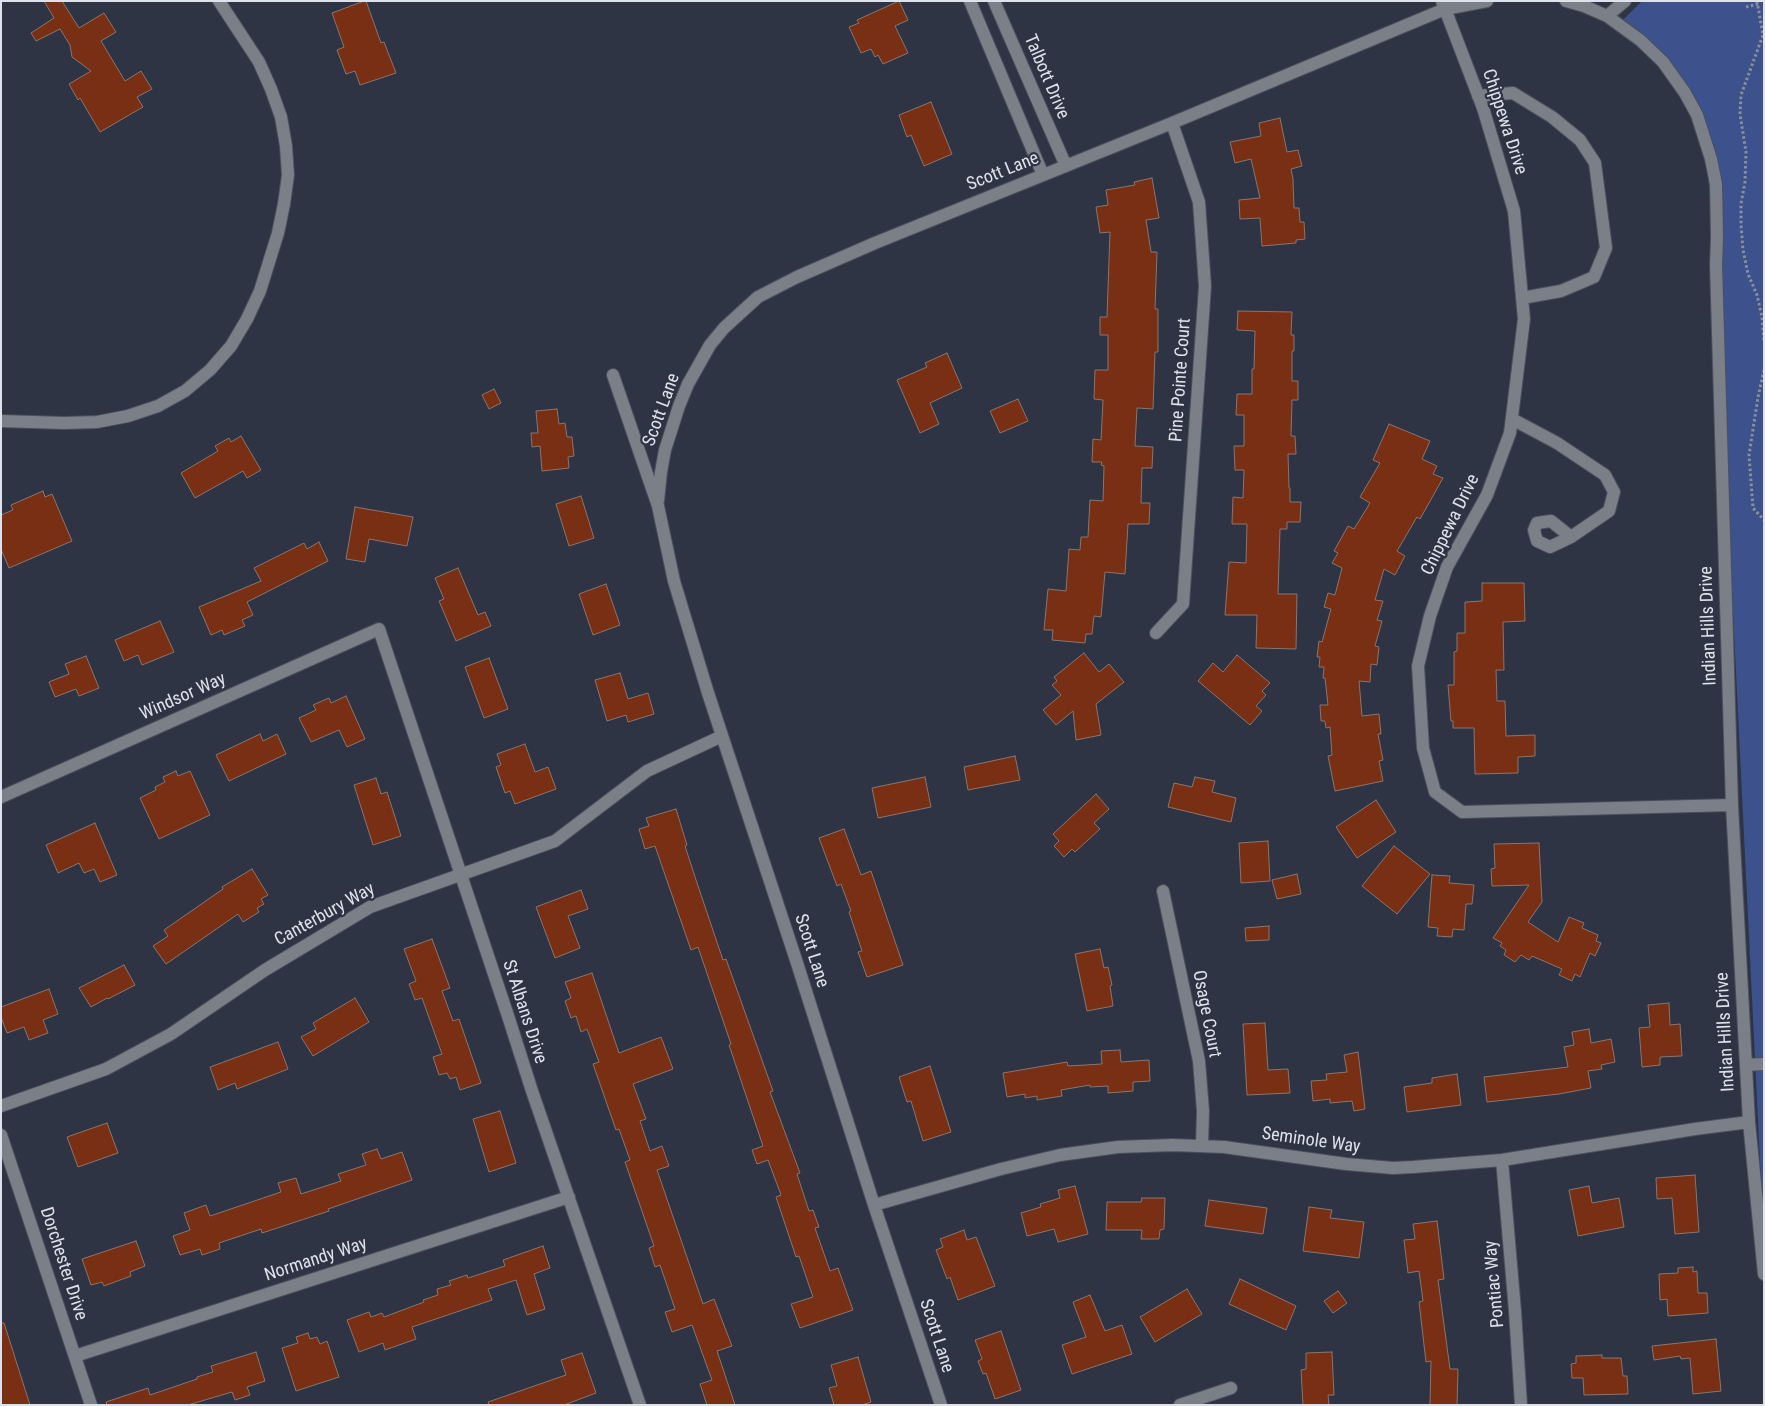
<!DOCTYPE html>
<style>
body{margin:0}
#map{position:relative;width:1765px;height:1406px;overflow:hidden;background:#2e3443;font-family:"Roboto Condensed",sans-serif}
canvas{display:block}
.frame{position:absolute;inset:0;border:2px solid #dee2ec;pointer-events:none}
</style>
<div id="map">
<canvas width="1765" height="1406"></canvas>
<div class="frame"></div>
</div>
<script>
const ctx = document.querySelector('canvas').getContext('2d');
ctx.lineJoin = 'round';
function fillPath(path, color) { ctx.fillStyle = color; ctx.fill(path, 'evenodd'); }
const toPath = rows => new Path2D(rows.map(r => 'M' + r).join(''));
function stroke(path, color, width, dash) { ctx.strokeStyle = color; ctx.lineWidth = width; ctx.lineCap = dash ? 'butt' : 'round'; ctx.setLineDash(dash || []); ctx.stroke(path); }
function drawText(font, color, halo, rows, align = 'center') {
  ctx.font = font + ' "Roboto Condensed",sans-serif'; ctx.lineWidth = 4.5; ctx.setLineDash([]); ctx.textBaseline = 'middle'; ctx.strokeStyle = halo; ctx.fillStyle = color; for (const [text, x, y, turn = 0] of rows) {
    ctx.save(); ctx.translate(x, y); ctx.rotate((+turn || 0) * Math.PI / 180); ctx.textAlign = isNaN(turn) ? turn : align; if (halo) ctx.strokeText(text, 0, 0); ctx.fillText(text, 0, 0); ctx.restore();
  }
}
fillPath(toPath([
 [1642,1,1764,1,1764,1242,1716,265,1704,135,1651,50,1619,24]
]), '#3d528d');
const building = toPath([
 [44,1,62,1,79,28,104,13,116,32,101,41,125,81,141,71,152,89,137,97,143,107,100,132,80,98,78,100,69,84,91,71,72,57,70,45,60,29,36,41,31,33,54,18,44,1],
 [364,1,366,1,381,43,384,42,396,73,360,85,355,71,346,74,337,50,344,47,332,13,364,1],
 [899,1,908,20,895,26,908,53,883,64,878,55,875,57,871,49,861,53,849,27,859,23,857,20,899,1],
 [931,102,952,154,924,166,911,135,907,137,899,115,931,102],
 [1280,118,1287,152,1298,150,1302,166,1291,169,1293,179,1294,208,1299,208,1300,222,1304,222,1305,239,1296,240,1296,243,1262,246,1260,218,1240,219,1239,200,1260,198,1251,159,1235,163,1230,142,1261,136,1259,123,1280,118],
 [1152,178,1159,218,1146,220,1151,252,1157,252,1155,309,1158,309,1158,352,1155,352,1153,409,1137,408,1135,446,1153,447,1152,468,1142,468,1141,503,1150,503,1149,524,1128,524,1125,574,1105,572,1101,617,1094,616,1092,634,1086,634,1085,643,1052,640,1053,630,1044,630,1048,589,1066,591,1069,549,1080,550,1081,537,1088,537,1090,500,1103,501,1104,466,1101,465,1102,462,1092,462,1093,439,1101,440,1103,400,1094,399,1095,370,1108,370,1108,335,1100,335,1100,317,1107,317,1110,232,1100,233,1096,207,1108,205,1106,190,1135,185,1134,182,1152,178],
 [1238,311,1292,312,1291,335,1294,335,1294,351,1292,351,1292,381,1298,381,1298,400,1292,400,1291,436,1295,436,1296,454,1288,454,1289,488,1290,488,1290,502,1301,502,1300,522,1287,522,1287,529,1280,529,1278,594,1297,594,1296,649,1256,648,1257,615,1225,615,1229,562,1246,563,1247,524,1232,524,1233,497,1243,498,1244,470,1235,470,1234,446,1244,446,1244,415,1236,415,1237,394,1252,394,1252,369,1254,369,1255,331,1237,330,1238,311],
 [947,353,962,388,930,403,939,424,920,433,897,380,927,367,925,363,947,353],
 [494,389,501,403,489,409,482,395,494,389],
 [1018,399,1028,421,1000,433,990,411,1018,399],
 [557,409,559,424,565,423,567,437,572,437,574,456,568,457,569,468,542,471,540,446,532,447,531,433,538,433,536,411,557,409],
 [1389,424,1430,441,1422,459,1437,466,1433,474,1443,478,1420,519,1417,517,1397,551,1405,556,1395,575,1384,569,1375,600,1383,601,1377,620,1382,621,1375,646,1379,647,1377,665,1371,664,1370,682,1359,681,1362,716,1379,714,1381,734,1378,734,1383,760,1379,761,1383,781,1335,791,1328,756,1332,755,1330,727,1326,728,1325,721,1321,721,1320,705,1328,705,1325,678,1323,678,1324,667,1319,667,1320,657,1317,657,1319,641,1322,642,1331,609,1324,607,1328,593,1335,595,1342,568,1332,563,1338,553,1334,551,1348,526,1354,529,1370,503,1360,497,1380,463,1373,460,1389,424],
 [241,436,261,470,247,478,243,471,195,498,181,473,218,451,215,446,229,438,231,442,241,436],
 [43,491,45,497,52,494,72,541,9,568,1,549,1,515,13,510,11,505,43,491],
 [581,496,594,538,569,546,556,504,581,496],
 [355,507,413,517,407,546,369,539,365,562,346,559,355,507],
 [319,542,328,561,247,602,253,615,242,620,245,626,224,635,222,630,211,635,199,607,261,581,254,568,304,543,307,549,319,542],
 [458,568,478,615,485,612,491,626,456,641,439,601,444,599,435,578,458,568],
 [1482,583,1524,583,1525,621,1503,622,1504,670,1496,670,1497,701,1505,701,1506,736,1535,735,1535,756,1518,757,1518,773,1475,774,1474,728,1453,728,1453,721,1451,721,1448,685,1454,685,1454,652,1457,651,1457,633,1465,633,1465,602,1482,601,1482,583],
 [606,584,620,625,593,635,579,594,606,584],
 [160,621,174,652,142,665,138,655,124,661,115,640,160,621],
 [1084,653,1099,672,1109,664,1124,682,1096,704,1101,735,1076,740,1073,711,1056,725,1043,710,1061,695,1052,685,1057,681,1054,677,1084,653],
 [1237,655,1270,683,1262,691,1266,695,1256,706,1262,711,1250,725,1198,681,1213,663,1223,672,1237,655],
 [86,656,99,688,79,696,76,689,55,697,49,682,69,674,65,664,86,656],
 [489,658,508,709,484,718,465,667,489,658],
 [620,673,628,699,648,693,654,714,628,722,626,715,607,721,595,680,620,673],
 [346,696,365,739,347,747,339,730,311,742,299,718,316,710,313,705,329,698,331,703,346,696],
 [260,734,263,741,277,734,286,754,229,781,216,755,260,734],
 [525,744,535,772,548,767,556,789,515,804,510,791,505,793,496,767,501,765,497,754,525,744],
 [1015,756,1020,780,968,790,964,767,1015,756],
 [176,771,178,776,190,771,210,815,159,839,140,798,156,790,155,787,165,782,163,777,176,771],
 [925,777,931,807,878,818,872,788,925,777],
 [1195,777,1215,781,1212,792,1236,798,1231,822,1168,807,1174,783,1192,787,1195,777],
 [376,778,381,794,387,792,401,836,373,845,354,785,376,778],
 [1096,794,1109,809,1094,823,1100,829,1075,852,1072,849,1064,857,1054,846,1059,841,1053,834,1096,794],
 [1376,800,1396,832,1357,858,1336,827,1376,800],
 [676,809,687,845,685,846,698,886,723,960,726,959,773,1091,770,1092,800,1173,797,1174,809,1211,813,1210,819,1227,815,1228,830,1271,838,1268,853,1310,800,1328,791,1304,813,1297,799,1256,796,1257,776,1197,781,1195,768,1160,757,1164,752,1150,763,1146,729,1045,731,1044,698,947,691,950,655,846,645,849,639,829,649,826,646,818,676,809],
 [95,823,117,875,100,882,94,869,84,873,79,863,58,873,46,845,95,823],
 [844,829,861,875,871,871,903,965,867,977,858,952,862,951,849,912,851,911,841,884,837,886,819,838,844,829],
 [1268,841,1270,881,1241,883,1239,843,1268,841],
 [1539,843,1542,902,1528,922,1558,942,1569,917,1584,923,1582,928,1598,935,1596,941,1601,943,1595,956,1590,953,1580,977,1575,974,1572,981,1559,975,1562,969,1532,956,1529,960,1521,955,1515,962,1504,955,1506,950,1500,946,1502,943,1493,938,1529,885,1492,886,1491,869,1495,868,1494,844,1539,843],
 [1394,846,1430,874,1397,914,1362,886,1394,846],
 [252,869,268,895,261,899,264,904,257,908,259,912,243,922,238,914,166,964,153,946,168,936,164,930,223,889,222,887,252,869],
 [1297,874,1301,894,1277,899,1272,880,1297,874],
 [1432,875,1450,876,1449,883,1474,885,1472,904,1466,904,1464,930,1453,929,1452,937,1437,936,1438,928,1428,927,1432,875],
 [581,890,588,909,568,916,580,948,555,958,536,907,581,890],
 [1269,926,1269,940,1246,941,1245,928,1269,926],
 [432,939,450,988,442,991,453,1021,459,1019,481,1083,460,1090,456,1077,450,1079,447,1073,439,1075,433,1057,442,1054,422,998,415,1000,409,984,416,981,404,949,432,939],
 [1100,949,1104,968,1108,967,1112,985,1110,986,1113,1006,1087,1011,1075,954,1100,949],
 [124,965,135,985,108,999,107,998,91,1007,79,988,124,965],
 [592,973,619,1053,661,1037,673,1069,633,1084,646,1119,640,1121,650,1151,662,1146,669,1166,657,1170,703,1304,714,1299,732,1346,717,1351,735,1405,707,1405,700,1384,712,1380,692,1325,672,1332,665,1312,675,1309,660,1265,655,1267,649,1248,654,1246,625,1162,630,1160,619,1129,616,1130,593,1064,599,1062,587,1029,581,1032,576,1016,571,1018,565,1001,571,998,565,982,592,973],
 [49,989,58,1014,43,1020,48,1033,29,1040,24,1027,7,1033,1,1017,1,1007,49,989],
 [355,998,369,1022,313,1056,301,1037,316,1029,313,1023,355,998],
 [1669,1003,1670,1025,1680,1024,1682,1056,1660,1057,1660,1065,1642,1067,1639,1028,1650,1027,1648,1005,1669,1003],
 [1265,1023,1268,1070,1288,1069,1290,1093,1247,1095,1243,1024,1265,1023],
 [1589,1029,1591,1043,1611,1039,1615,1062,1601,1065,1602,1069,1588,1071,1591,1088,1559,1094,1487,1102,1484,1077,1568,1067,1564,1047,1574,1045,1572,1032,1589,1029],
 [278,1042,288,1069,237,1089,235,1083,218,1090,210,1067,278,1042],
 [1120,1050,1121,1062,1149,1060,1150,1081,1133,1082,1133,1091,1108,1093,1108,1086,1090,1087,1090,1085,1061,1090,1062,1096,1037,1100,1037,1096,1025,1098,1025,1094,1007,1097,1003,1073,1067,1062,1068,1066,1102,1064,1101,1051,1120,1050],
 [1358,1052,1365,1109,1354,1111,1352,1101,1330,1103,1330,1099,1313,1101,1311,1081,1327,1080,1326,1074,1347,1072,1344,1055,1358,1052],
 [930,1066,951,1132,923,1141,911,1101,907,1102,899,1077,930,1066],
 [1457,1074,1461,1105,1407,1112,1404,1087,1432,1083,1432,1078,1457,1074],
 [500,1111,516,1163,489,1172,473,1119,500,1111],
 [107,1123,118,1153,78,1167,67,1137,107,1123],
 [377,1149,381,1159,402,1152,412,1180,328,1209,329,1211,262,1233,261,1229,219,1243,220,1249,202,1255,200,1249,180,1255,173,1236,190,1230,184,1213,206,1205,210,1216,281,1192,278,1183,296,1178,301,1194,341,1181,338,1174,366,1165,362,1154,377,1149],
 [1695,1175,1699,1232,1675,1234,1672,1198,1657,1199,1656,1178,1695,1175],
 [1075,1186,1088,1234,1058,1242,1054,1229,1027,1236,1021,1213,1041,1207,1040,1204,1060,1198,1058,1190,1075,1186],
 [1589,1186,1592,1203,1619,1198,1624,1227,1578,1236,1569,1190,1589,1186],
 [1142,1198,1165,1198,1164,1229,1160,1230,1159,1239,1141,1239,1142,1230,1106,1230,1107,1202,1141,1202,1142,1198],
 [1209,1200,1267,1208,1263,1234,1205,1226,1209,1200],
 [1309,1207,1332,1210,1330,1218,1364,1222,1359,1258,1303,1251,1309,1207],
 [1437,1221,1444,1279,1438,1280,1450,1369,1458,1369,1457,1405,1430,1405,1431,1361,1426,1362,1419,1302,1423,1301,1419,1271,1408,1273,1404,1240,1415,1239,1413,1224,1437,1221],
 [964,1230,967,1240,976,1237,995,1286,958,1300,950,1277,947,1279,936,1250,943,1247,940,1239,964,1230],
 [136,1241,145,1266,130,1272,131,1276,104,1286,102,1282,91,1285,82,1259,136,1241],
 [543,1246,550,1268,534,1274,545,1309,527,1315,516,1280,488,1289,492,1300,412,1327,416,1339,385,1350,383,1343,359,1352,347,1320,369,1312,371,1317,382,1313,384,1317,424,1302,423,1300,438,1295,437,1289,451,1285,449,1281,467,1275,468,1278,505,1266,503,1260,543,1246],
 [1693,1267,1693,1272,1697,1271,1698,1293,1707,1293,1708,1313,1668,1316,1667,1299,1660,1300,1659,1274,1678,1273,1678,1268,1693,1267],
 [1240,1279,1296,1306,1286,1330,1229,1304,1240,1279],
 [1187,1289,1202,1314,1155,1342,1140,1317,1187,1289],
 [1338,1291,1347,1303,1333,1313,1324,1301,1338,1291],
 [1090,1295,1105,1331,1122,1325,1132,1354,1072,1374,1062,1345,1086,1337,1073,1302,1090,1295],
 [1,1323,4,1323,30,1405,1,1405,1,1323],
 [1001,1331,1021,1390,995,1399,986,1373,983,1374,978,1361,982,1359,975,1340,1001,1331],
 [308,1333,310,1339,317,1337,320,1344,327,1341,339,1377,296,1391,282,1348,298,1343,296,1337,308,1333],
 [1716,1339,1721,1391,1693,1394,1690,1358,1681,1359,1680,1356,1654,1360,1652,1346,1716,1339],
 [256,1352,265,1381,247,1387,250,1395,235,1400,232,1392,188,1405,107,1405,106,1402,148,1388,150,1395,197,1379,197,1377,213,1372,211,1366,256,1352],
 [1332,1352,1334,1395,1328,1395,1329,1405,1303,1405,1301,1370,1306,1369,1306,1353,1332,1352],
 [582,1353,596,1393,564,1405,489,1405,488,1402,566,1375,561,1360,582,1353],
 [1602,1355,1602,1358,1621,1358,1623,1376,1627,1376,1628,1394,1584,1395,1583,1378,1572,1378,1571,1364,1576,1363,1576,1356,1602,1355],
 [858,1357,871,1402,862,1405,834,1405,829,1388,837,1386,831,1365,858,1357]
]);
fillPath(building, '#782f14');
stroke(building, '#8a756e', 1);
const minor = toPath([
 [970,1,1043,175],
 [994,1,1066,166],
 [1442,1,1483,108,1514,211,1524,319,1510,433,1487,495,1447,567,1430,616,1418,666,1423,748,1435,792,1462,812,1732,805],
 [1566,1,1584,6,1607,16,1640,40,1663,62,1685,93,1697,115,1711,159,1716,184,1717,237,1716,265,1732,805,1749,1122,1764,1274],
 [1607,16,1625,1],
 [1478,96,1513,93,1552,117,1580,140,1595,163,1606,248,1594,277,1561,291,1522,298],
 [613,375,658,506,674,581,708,693,797,963,874,1205,941,1405],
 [1512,419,1557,443,1605,475,1614,492,1609,511,1571,537,1550,547,1537,541,1534,530,1537,523,1551,521,1571,537],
 [1,421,64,423,97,422,128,416,158,406,185,391,210,370,231,346,247,319,260,291,278,233,284,204,288,175,286,146,281,117,271,89,259,62,219,1],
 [658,501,661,472,665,450,679,406,688,384,710,345,724,328,758,297,797,277,875,243,1172,123,1445,9,1487,1],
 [1156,633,1183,604,1205,286,1199,202,1172,123],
 [1,797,379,629,509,1019,532,1091,640,1405],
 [1163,891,1199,1061,1203,1111,1202,1145],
 [1746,1065,1764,1064],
 [1,1106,106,1069,171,1034,265,970,370,907,555,841,647,771,722,736],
 [1,1135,91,1405],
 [1502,1160,1515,1311,1521,1405],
 [874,1205,1001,1169,1060,1155,1118,1147,1173,1145,1224,1147,1346,1164,1393,1168,1413,1167,1502,1160,1695,1129,1749,1122],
 [75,1356,569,1197],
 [1180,1405,1231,1388]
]);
stroke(minor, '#4a505e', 14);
stroke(toPath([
 [1757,1,1763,35,1741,95,1740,114,1746,152,1745,182,1741,204,1741,225,1743,250,1748,274,1757,295,1762,317,1764,341],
 [1746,7,1758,4],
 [1764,370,1758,397,1749,455,1753,508,1764,520]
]), '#8a8f9c', 3, [2.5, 2.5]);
stroke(minor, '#7b7f87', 12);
drawText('18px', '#dee2ec', '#2e3443', [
 ["Talbott Drive",1046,77,67],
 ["Chippewa Drive",1504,122,72],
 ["Scott Lane",1003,172,-22],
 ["Pine Pointe Court",1181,380,-86],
 ["Scott Lane",662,410,-70],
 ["Chippewa Drive",1451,525,-64],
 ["Indian Hills Drive",1709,626,-92],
 ["Windsor Way",183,697,-24],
 ["Canterbury Way",325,915,-29],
 ["Scott Lane",811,951,72],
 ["St Albans Drive",524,1012,72],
 ["Osage Court",1206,1014,79],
 ["Indian Hills Drive",1726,1032,-93],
 ["Seminole Way",1311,1141,8],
 ["Normandy Way",316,1260,-18],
 ["Dorchester Drive",63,1264,72],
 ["Pontiac Way",1495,1284,-95],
 ["Scott Lane",936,1336,72]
]);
</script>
